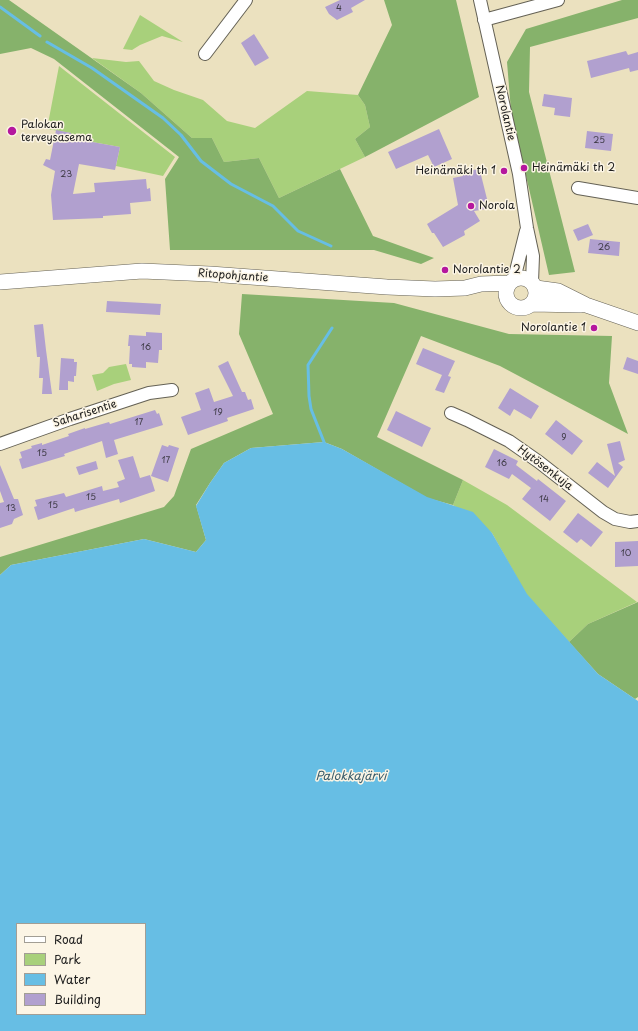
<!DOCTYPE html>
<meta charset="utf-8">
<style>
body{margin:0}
#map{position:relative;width:638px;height:1031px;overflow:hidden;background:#ebe1bf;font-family:"Playpen Sans",sans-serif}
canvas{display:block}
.legend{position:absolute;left:16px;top:923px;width:130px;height:92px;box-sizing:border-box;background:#fcf5e5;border:1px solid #a29e95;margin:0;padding:5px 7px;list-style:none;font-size:12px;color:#1c1c1c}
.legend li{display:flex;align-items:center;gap:8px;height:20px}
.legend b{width:20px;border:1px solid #a29e95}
</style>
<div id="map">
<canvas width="638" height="1031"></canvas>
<ul class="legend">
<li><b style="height:5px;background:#fff"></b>Road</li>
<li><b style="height:11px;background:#a8d07b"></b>Park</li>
<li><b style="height:11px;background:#67bee4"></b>Water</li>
<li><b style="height:11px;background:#b1a0cf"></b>Building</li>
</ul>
</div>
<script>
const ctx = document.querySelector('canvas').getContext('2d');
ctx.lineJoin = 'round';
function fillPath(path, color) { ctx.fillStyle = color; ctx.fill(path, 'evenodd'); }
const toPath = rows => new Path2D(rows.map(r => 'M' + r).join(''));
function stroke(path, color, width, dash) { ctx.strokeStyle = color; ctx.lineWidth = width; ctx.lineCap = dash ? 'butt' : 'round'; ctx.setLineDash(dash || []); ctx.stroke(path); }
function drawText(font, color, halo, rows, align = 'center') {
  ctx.font = font + ' "Playpen Sans",sans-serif'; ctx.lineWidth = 3; ctx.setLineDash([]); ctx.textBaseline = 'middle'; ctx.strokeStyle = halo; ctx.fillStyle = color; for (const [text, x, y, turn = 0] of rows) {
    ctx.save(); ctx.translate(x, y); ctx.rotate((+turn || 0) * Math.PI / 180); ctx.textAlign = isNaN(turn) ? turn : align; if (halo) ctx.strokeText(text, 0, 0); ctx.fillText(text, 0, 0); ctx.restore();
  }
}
fillPath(toPath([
 [140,15,183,42,162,36,140,45,132,50,123,49],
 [92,58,126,62,139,61,154,81,174,90,203,100,227,121,255,128,307,91,358,95,365,105,370,127,355,139,365,157,279,198,259,158,224,162,212,138,192,138,141,93],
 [59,66,175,157,163,176,116,166,120,147,70,138,71,133,47,129],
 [126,364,131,380,114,384,97,391,92,375,103,373,109,367],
 [463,480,507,505,637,602,588,624,569,642,526,594,492,533,453,505]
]), '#a8d07b');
fillPath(toPath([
 [0,0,9,0,141,93,192,138,212,138,224,162,259,158,279,198,340,169,373,236,434,258,421,264,374,250,170,250,165,179,179,157,54,59,31,48,0,54],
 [384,0,456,0,479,97,365,157,355,139,370,127,365,105,358,95,392,25],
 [622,0,638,0,638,18,530,47,529,92,575,272,549,275,511,111,507,62,526,29],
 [242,294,394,303,509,334,612,336,609,383,628,434,500,366,421,336,377,437,463,480,453,505,427,498,342,449,324,442,251,448,224,463,210,483,196,505,206,540,196,552,144,539,11,565,0,575,0,557,164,507,174,496,191,449,273,414,239,334],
 [638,602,638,697,635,699,598,674,569,642,588,624]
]), '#86b26b');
fillPath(toPath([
 [324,442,342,449,427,497,473,512,492,533,527,594,598,674,638,701,638,1031,0,1031,0,575,11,565,144,539,196,552,206,540,196,506,210,483,224,463,251,448],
 [17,924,145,924,145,1014,17,1014]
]), '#67bee4');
stroke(toPath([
 [0,7,40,36],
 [47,42,92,68,163,118,181,135,201,161,231,184,273,206,298,231,331,246],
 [324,442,311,409,309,396,308,365,332,328]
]), '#67bee4', 3);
fillPath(toPath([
 [340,0,365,0,351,8,353,12,337,20,329,14,325,7],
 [254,34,269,58,255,66,241,43],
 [626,51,628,55,638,52,638,70,630,72,629,68,591,78,587,61],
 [544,94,572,98,570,117,554,115,555,108,542,106],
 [439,129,452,159,434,167,428,155,396,169,388,152],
 [56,130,71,133,70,138,120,147,115,170,79,164,73,194,95,192,94,183,146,179,147,189,150,188,151,201,130,203,131,214,103,216,103,218,53,220,51,195,55,171,43,165,46,159,50,160],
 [587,131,613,134,611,151,585,148],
 [478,169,479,175,481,175,488,203,484,203,486,209,474,211,480,221,464,231,465,235,443,247,434,233,432,233,427,224,458,205,453,178,463,176,462,172],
 [588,224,593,235,578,241,573,230],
 [590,239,620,242,619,256,588,253],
 [107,301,161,304,160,315,106,312],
 [43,324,46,350,52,394,42,394,43,378,39,378,40,357,37,357,34,325],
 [146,332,162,333,162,350,159,350,158,363,146,362,146,368,132,367,132,364,129,364,130,346,128,346,129,335,146,336],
 [423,348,455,361,448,376,451,377,444,393,435,390,442,375,416,364],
 [627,357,638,361,638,374,623,369],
 [61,358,74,359,74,362,77,362,76,376,74,376,74,382,68,381,68,390,59,390],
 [228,361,242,392,245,392,248,400,251,399,254,409,227,418,228,421,188,435,181,417,201,410,195,393,209,388,214,402,233,396,218,366],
 [510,388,539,406,531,419,514,409,510,416,498,408],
 [155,410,157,414,159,413,163,425,114,440,118,454,106,458,102,441,64,454,65,456,22,469,19,459,22,458,20,452,32,448,31,446,42,443,42,445,69,436,68,434,85,428,85,429,109,422,110,424],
 [396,411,431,428,422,447,387,430],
 [556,420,583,441,572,455,545,434],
 [620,441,625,460,618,463,623,467,608,488,588,473,597,462,615,476,607,444],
 [162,445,168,447,169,445,179,448,168,482,151,476],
 [494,449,518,461,516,465,537,481,538,479,566,501,550,521,522,499,531,488,512,474,509,479,485,467],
 [133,456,140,478,150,475,155,491,120,503,119,499,75,512,74,508,38,520,34,507,37,506,35,500,64,493,66,497,102,486,103,491,119,487,117,482,125,479,118,460],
 [96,461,98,469,79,475,76,467],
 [0,465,14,499,18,499,23,515,14,519,12,524,0,528,0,503,4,502,0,491],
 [578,513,603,532,591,547,581,539,577,543,563,532],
 [638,541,638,566,615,567,615,542]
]), '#b1a0cf');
const minor = toPath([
 [480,0,519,174,527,228,533,256,532,282],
 [484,20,558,0],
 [205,54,246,0],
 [578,188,638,198],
 [514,279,526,231],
 [451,413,467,420,509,441,539,462,603,512,615,519,630,522,638,521],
 [0,444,70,419,149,393,172,390]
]);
const major = toPath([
 '506 293a15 15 0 1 1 30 0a15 15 0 1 1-30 0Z',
 [0,282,142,271,210,274,387,287,435,289,465,288,481,284,508,283],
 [536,288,558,291,586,305,638,323],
 [532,304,581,305]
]);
stroke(minor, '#646155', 14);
stroke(major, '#646155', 16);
stroke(minor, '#fff', 12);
stroke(major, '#fff', 15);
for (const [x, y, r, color] of [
 [12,131,5,"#b5179e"],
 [524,168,4,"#b5179e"],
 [504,171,4,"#b5179e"],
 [471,206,4,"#b5179e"],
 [445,270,4,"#b5179e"],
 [594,328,4,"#b5179e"]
]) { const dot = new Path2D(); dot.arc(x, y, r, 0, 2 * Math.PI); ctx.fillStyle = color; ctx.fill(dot); stroke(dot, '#fcf5e5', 1.5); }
drawText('9px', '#413d49', null, [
 ["4",339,9],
 ["25",599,141],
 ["23",66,175],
 ["26",604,248],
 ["16",146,348],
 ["19",218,413],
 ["17",139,423],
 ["9",564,438],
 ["15",42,454],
 ["17",166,461],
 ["16",502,464],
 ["15",91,498],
 ["14",544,500],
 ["15",53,506],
 ["13",11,509],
 ["10",626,554]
]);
drawText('11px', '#1c1c1c', '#fcf5e5', [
 ["Norolantie",505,113,77],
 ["Ritopohjantie",233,276,4],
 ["Saharisentie",85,414,-18],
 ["Hytösenkuja",545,468,37]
]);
drawText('11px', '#1c1c1c', '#fcf5e5', [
 ["Palokan",21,125],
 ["terveysasema",21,138],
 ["Heinämäki th 2",532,168],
 ["Heinämäki th 1",496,171,"right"],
 ["Norola",479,206],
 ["Norolantie 2",453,270],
 ["Norolantie 1",586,328,"right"]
], 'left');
drawText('italic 12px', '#3a5d6c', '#fcf5e5', [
 ["Palokkajärvi",351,777]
]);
</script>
